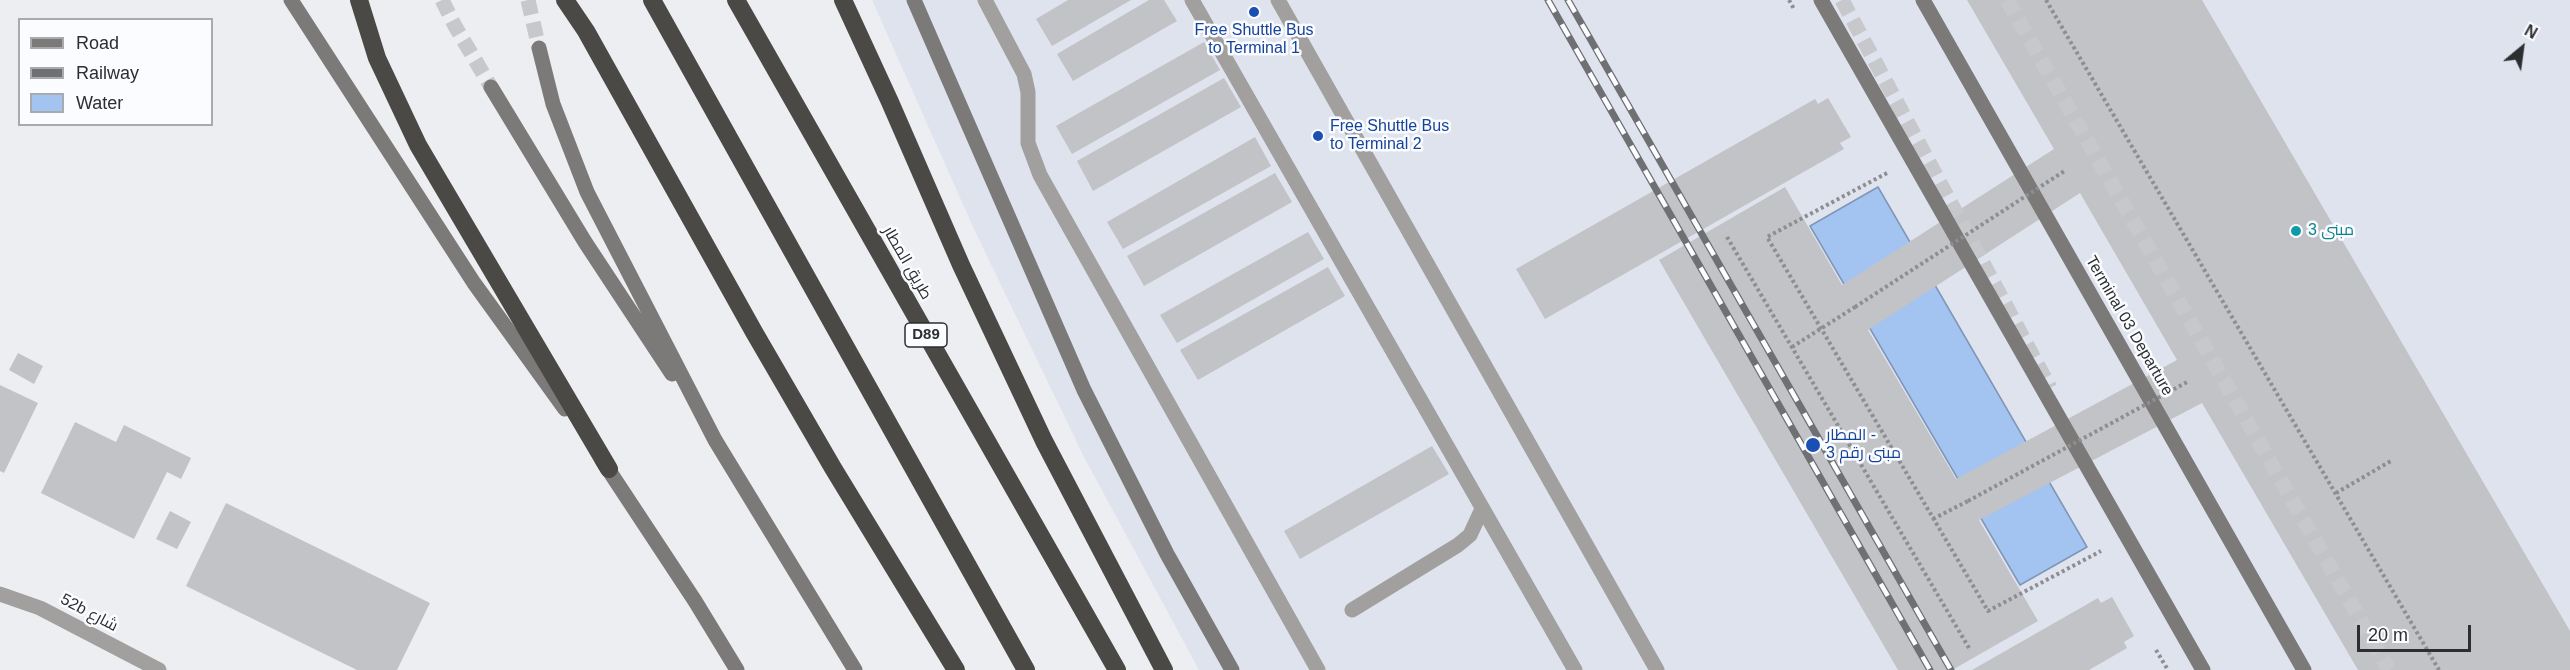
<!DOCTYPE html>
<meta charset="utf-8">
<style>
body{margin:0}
#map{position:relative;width:2570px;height:670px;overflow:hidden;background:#edeef2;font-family:Helvetica,sans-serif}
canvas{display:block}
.legend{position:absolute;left:18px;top:18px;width:195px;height:108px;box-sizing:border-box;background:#fafcff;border:2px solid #a8aaac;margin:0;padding:8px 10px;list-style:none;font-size:18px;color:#2d2e2f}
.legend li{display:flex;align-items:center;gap:12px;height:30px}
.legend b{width:30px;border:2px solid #a8aaac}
.north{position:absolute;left:2492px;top:18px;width:60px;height:60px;-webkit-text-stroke:4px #fafcff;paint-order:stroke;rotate:29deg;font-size:16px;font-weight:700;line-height:24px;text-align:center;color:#2d2e2f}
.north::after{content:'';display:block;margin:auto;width:21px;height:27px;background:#2d2e2f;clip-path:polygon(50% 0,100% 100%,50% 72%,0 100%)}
.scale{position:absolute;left:2357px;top:625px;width:114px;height:27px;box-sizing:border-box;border:3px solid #2d2e2f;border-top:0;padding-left:8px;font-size:18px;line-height:21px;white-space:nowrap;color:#2d2e2f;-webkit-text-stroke:4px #fafcff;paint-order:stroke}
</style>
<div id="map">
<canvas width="2570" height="670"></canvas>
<ul class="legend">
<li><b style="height:8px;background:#7c7a78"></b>Road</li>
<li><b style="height:8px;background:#6f7073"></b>Railway</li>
<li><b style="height:16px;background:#a3c3f1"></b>Water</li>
</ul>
<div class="north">N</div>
<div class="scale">20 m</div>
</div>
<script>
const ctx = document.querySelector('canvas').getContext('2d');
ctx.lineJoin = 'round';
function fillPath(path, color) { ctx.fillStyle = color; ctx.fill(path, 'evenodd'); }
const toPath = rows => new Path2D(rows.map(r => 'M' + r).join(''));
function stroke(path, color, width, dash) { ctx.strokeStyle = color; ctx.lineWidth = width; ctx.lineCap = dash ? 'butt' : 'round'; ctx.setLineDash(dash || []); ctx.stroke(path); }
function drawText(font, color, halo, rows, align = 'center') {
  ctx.font = font + ' Helvetica,Cairo,sans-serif'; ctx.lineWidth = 5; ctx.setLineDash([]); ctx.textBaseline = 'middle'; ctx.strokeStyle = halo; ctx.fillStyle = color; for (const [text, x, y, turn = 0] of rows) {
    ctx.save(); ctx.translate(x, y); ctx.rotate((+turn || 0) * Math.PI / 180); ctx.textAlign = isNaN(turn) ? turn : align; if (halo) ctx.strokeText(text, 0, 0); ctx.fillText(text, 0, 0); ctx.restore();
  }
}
fillPath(toPath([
 [872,0,2570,0,2570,670,1199,670,1084,457,973,227]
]), '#dfe3ee');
const water = toPath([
 [1878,187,2087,547,2020,585,1810,226,1878,187]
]);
fillPath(water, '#a3c3f1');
stroke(water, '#8096b7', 1.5);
fillPath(toPath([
 [1068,0,1131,0,1052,46,1036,19],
 [1149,0,1164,0,1177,21,1073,81,1057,54],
 [1967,0,2202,0,2570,631,2570,670,2358,670,2202,403,1979,520,2038,621,1952,670,1898,670,1659,260,1785,187,1842,285,2054,149],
 [2080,193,2177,360,1956,479,1868,330],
 [1204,42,1220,70,1072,154,1056,126],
 [1224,78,1241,107,1093,191,1077,161],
 [1828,98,1851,137,1840,143,1844,149,1545,319,1516,269,1815,99,1818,104],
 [1255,137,1271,166,1123,249,1107,222],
 [1275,173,1292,202,1144,286,1127,256],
 [1308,232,1324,259,1177,343,1160,315],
 [1328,267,1345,296,1198,380,1180,350],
 [18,353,43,366,34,384,9,370],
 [0,385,38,403,4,473,0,471],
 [75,422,116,442,124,425,191,458,181,479,167,472,134,539,41,493],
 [1432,446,1449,474,1300,559,1284,531],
 [226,503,430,603,397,670,357,670,186,586],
 [170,511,191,522,177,549,156,539],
 [2112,597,2134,636,2124,642,2127,648,2089,670,1972,670,2098,598,2101,603]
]), '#c2c3c7');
stroke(toPath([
 [442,0,455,26,491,87],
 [528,0,539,48],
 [1842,0,2050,388],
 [2007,0,2389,670]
]), '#c7c8cb', 15, [15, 8]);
stroke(toPath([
 [1789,0,1794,9],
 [2046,0,2439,670],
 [1887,173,1767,237,1988,611,2101,551],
 [1727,237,1969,648],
 [1792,347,1855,307],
 [2336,493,2391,461],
 [1933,519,1968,501],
 [2156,650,2168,670]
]), '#8d8e91', 4, [3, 3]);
stroke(toPath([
 [985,0,1024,74,1028,92,1028,143,1040,175,1318,670],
 [1192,0,1575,670],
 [1278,0,1657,670],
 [1352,610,1458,545,1470,535,1482,509]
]), '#a1a09e', 15);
stroke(toPath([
 [0,594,40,608,159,670]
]), '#a1a09e', 15);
stroke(toPath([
 [291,0,474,283,565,409],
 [914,0,1084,390,1167,554,1232,670],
 [1821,0,2203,670],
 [1923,0,2304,670],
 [539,48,553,104,587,192,715,440,855,670],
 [491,87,585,242,672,374],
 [602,460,695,601,737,670]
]), '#7c7a78', 15);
stroke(toPath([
 [359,0,377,58,418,145,609,469],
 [565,0,586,31,754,332,833,468,956,670],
 [652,0,1026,670],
 [736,0,1117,670],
 [843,0,890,102,961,265,1044,441,1164,670]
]), '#4b4946', 18);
const rail = toPath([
 [1548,0,1930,670],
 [1568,0,1951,670]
]);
stroke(rail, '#6f7073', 7);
stroke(rail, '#fafcff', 4.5, [14]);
stroke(toPath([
 [1855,307,2066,170],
 [1968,501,2189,381]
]), '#8d8e91', 4, [3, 3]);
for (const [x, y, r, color] of [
 [1254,12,6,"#1a4fb4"],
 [1318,136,6,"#1a4fb4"],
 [2296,231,6,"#0f9aa8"],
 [1813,445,8,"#1a4fb4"]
]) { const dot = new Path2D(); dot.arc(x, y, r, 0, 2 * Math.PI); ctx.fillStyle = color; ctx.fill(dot); stroke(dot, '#fafcff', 2); }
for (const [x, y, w] of [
 [926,335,42]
]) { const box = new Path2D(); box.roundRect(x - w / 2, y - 12, w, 24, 4.5); ctx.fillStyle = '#fafcff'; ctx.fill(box); stroke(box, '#2d2e2f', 1.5); }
drawText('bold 15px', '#2d2e2f', null, [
 ["D89",926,335]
]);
drawText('16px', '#164399', '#fafcff', [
 ["Free Shuttle Bus",1254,31,"center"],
 ["to Terminal 1",1254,49,"center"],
 ["Free Shuttle Bus",1330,127],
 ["to Terminal 2",1330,145],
 ["المطار -",1826,436],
 ["مبنى رقم 3",1826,454]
], 'left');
drawText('16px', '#0d838f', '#fafcff', [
 ["مبنى 3",2308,231]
], 'left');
drawText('16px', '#2d2e2f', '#fafcff', [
 ["طريق المطار",907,263,60],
 ["Terminal 03 Departure",2129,326,60],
 ["52b شارع",89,613,28]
]);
</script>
